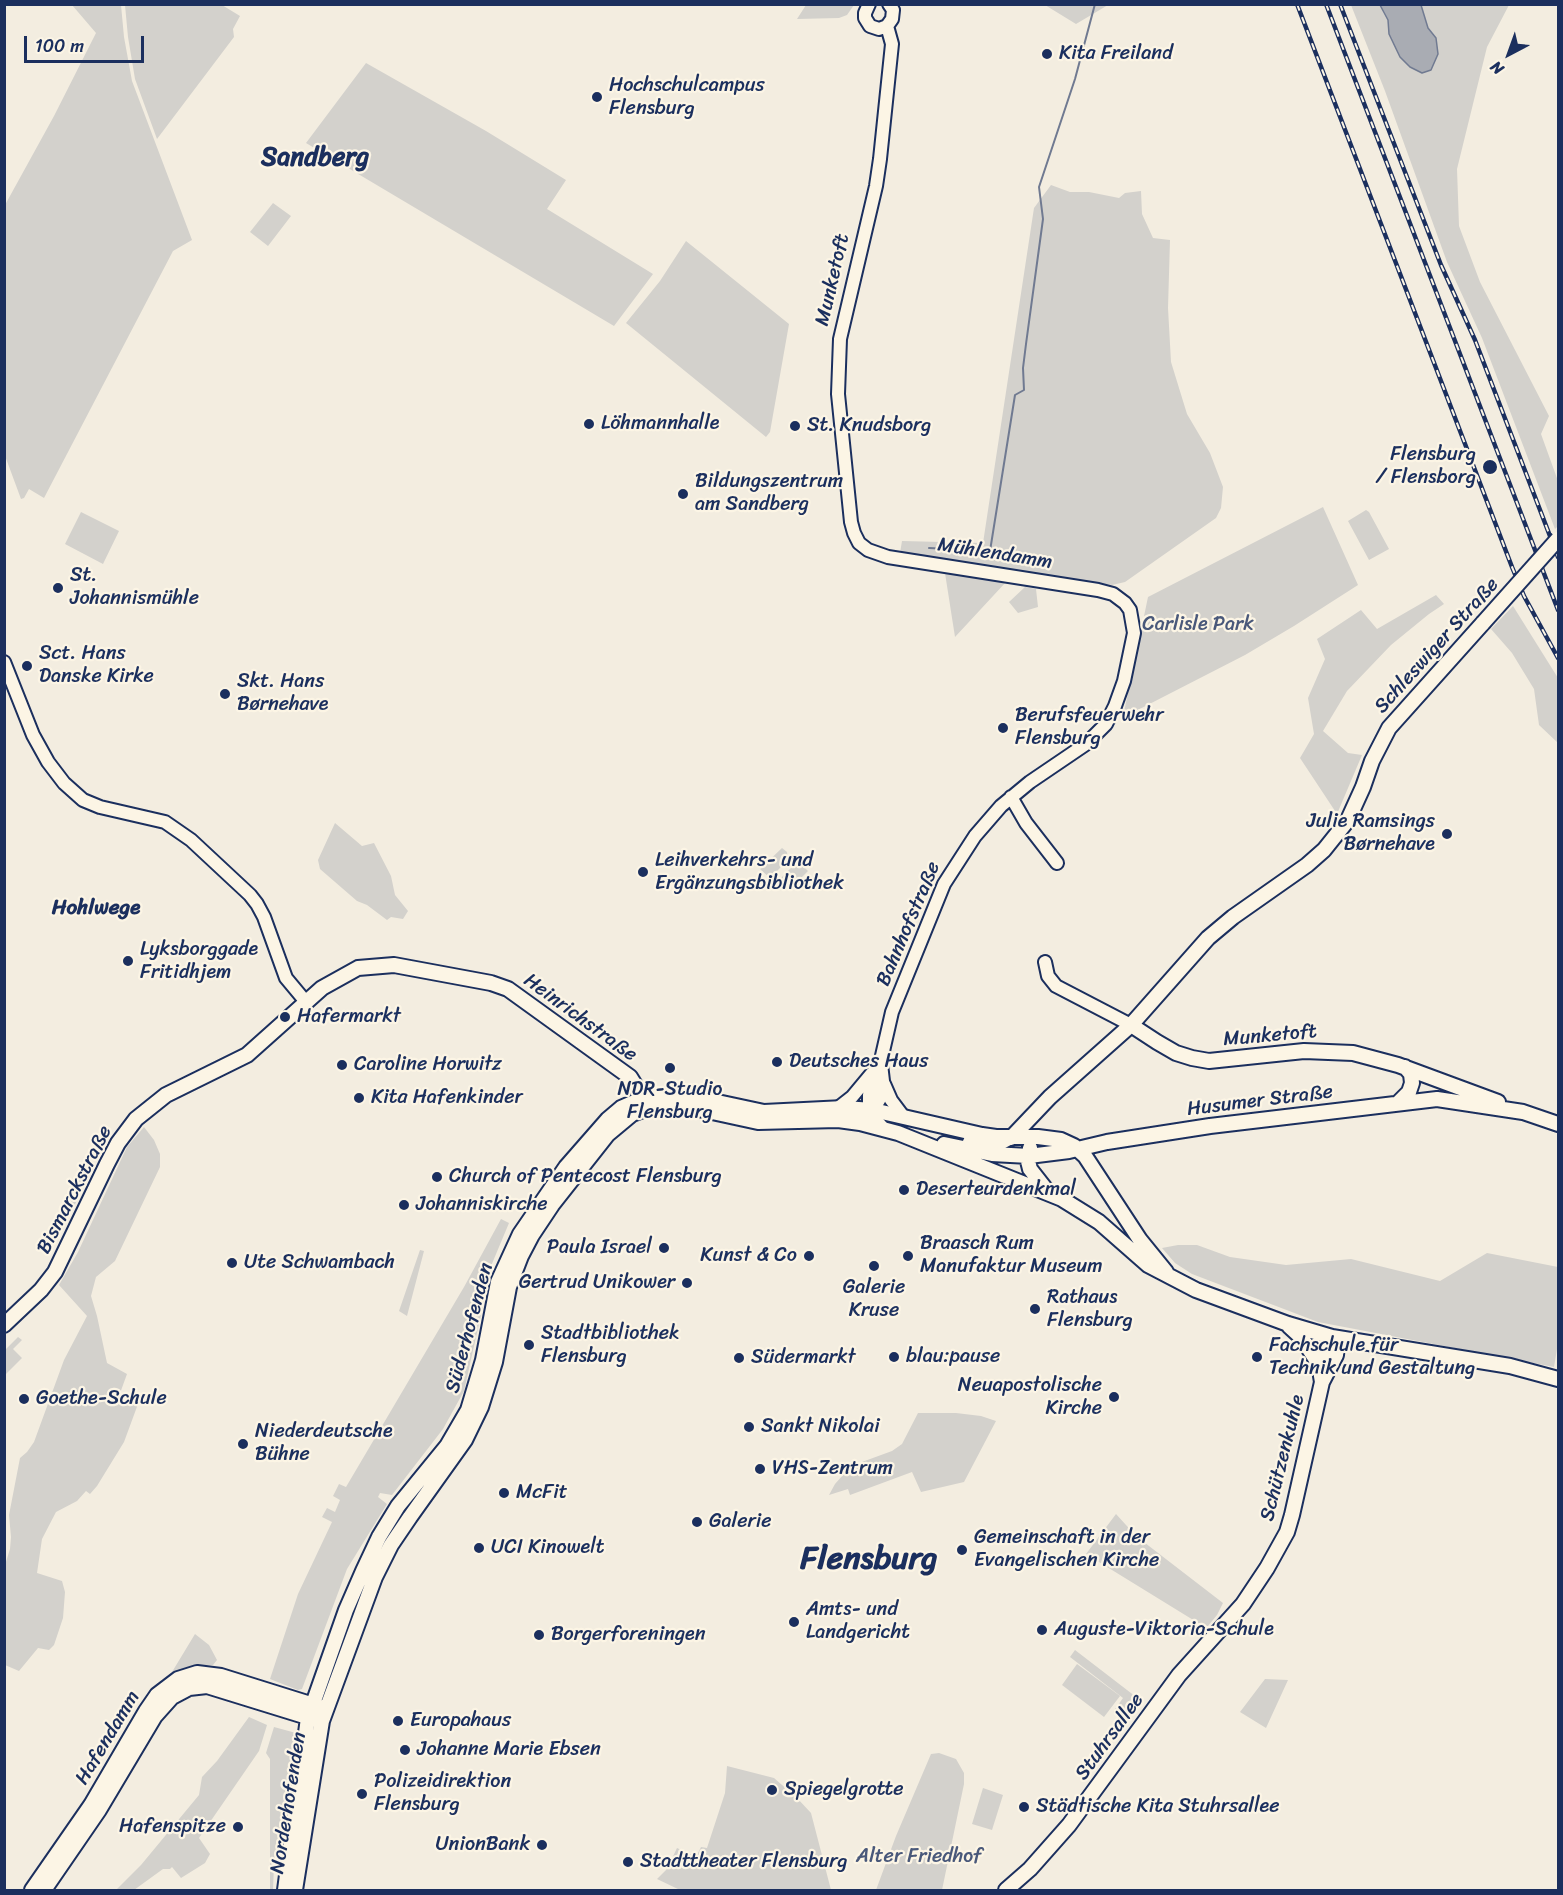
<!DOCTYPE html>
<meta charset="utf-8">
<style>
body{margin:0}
#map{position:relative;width:1563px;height:1895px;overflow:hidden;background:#f3ede0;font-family:Sriracha,sans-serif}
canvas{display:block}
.frame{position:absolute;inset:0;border:6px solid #1b2f5e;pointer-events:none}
.north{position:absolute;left:1479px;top:24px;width:60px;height:60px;-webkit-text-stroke:4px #fcf5e5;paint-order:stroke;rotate:221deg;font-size:16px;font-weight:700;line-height:24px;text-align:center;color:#1b2f5e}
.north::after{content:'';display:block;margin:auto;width:21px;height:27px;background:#1b2f5e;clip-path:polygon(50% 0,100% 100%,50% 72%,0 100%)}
.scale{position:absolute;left:24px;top:36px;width:120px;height:27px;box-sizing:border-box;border:3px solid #1b2f5e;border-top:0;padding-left:8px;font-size:18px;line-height:21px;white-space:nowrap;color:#1b2f5e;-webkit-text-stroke:4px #fcf5e5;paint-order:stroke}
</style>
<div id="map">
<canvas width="1563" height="1895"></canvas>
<div class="frame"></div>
<div class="north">N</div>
<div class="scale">100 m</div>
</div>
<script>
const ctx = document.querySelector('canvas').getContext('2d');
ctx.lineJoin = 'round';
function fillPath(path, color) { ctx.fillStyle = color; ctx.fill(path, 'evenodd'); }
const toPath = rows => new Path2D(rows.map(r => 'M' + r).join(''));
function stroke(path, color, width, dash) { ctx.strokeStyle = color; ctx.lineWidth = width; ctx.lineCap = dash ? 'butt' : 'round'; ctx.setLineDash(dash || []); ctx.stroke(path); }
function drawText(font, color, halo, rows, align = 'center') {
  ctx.font = font + ' Sriracha,sans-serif'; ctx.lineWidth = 4.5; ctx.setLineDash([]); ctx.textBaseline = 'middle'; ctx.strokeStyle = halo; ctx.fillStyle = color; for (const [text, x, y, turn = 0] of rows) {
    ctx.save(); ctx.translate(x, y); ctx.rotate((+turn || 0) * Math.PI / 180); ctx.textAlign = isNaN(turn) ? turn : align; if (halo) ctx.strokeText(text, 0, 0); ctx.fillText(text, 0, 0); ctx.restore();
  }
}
fillPath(toPath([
 [72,5,121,5,124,37,132,81,192,240,173,251,44,498,29,489,24,498,21,499,4,453,5,205,54,116,96,33],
 [125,5,222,5,240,16,233,29,234,37,157,139,135,79,128,37],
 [806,5,806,4,854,5,847,15,839,18,797,19],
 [1045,5,1108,5,1076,24],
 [1351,5,1380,5,1388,20,1389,34,1436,38,1428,28,1421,5,1509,5,1487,47,1457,169,1459,226,1480,282,1549,416,1541,434,1558,481,1558,526,1555,529,1482,338,1447,262,1385,91],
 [366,63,486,131,566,180,547,209,653,274,614,326,306,143],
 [1051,185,1070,192,1089,192,1119,198,1125,193,1141,191,1142,214,1153,238,1170,240,1168,308,1171,362,1187,414,1210,453,1223,487,1221,508,1216,518,1125,582,1112,585,900,553,902,541,983,543,1034,208],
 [273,203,291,216,268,246,250,232],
 [686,241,789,324,770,432,766,437,626,323,660,281],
 [1323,507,1358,585,1294,626,1245,655,1128,715,1124,712,1148,597],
 [1366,510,1369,512,1389,549,1369,560,1348,521],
 [81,512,119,531,103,564,65,544],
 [945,573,1006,582,955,637],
 [1025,587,1036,589,1038,607,1018,613,1009,602],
 [1436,595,1444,604,1429,614,1391,645,1347,691,1323,731,1348,753,1362,755,1337,814,1300,758,1314,734,1308,698,1325,659,1317,639,1361,610,1377,629],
 [1513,606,1558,678,1558,743,1539,725,1534,689,1512,653,1491,629],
 [335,823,362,846,374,843,391,876,395,895,408,911,403,919,391,917,387,920,367,905,357,901,320,869,318,860],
 [782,848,787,852,788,860,770,878,760,869],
 [798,861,808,871,789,890,779,880],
 [144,1127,154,1140,160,1154,160,1167,115,1261,96,1277,91,1296,97,1316,107,1363,127,1374,119,1396,138,1404,124,1442,97,1486,90,1494,86,1491,77,1501,56,1512,42,1539,37,1573,62,1581,65,1592,63,1618,54,1645,49,1650,38,1648,19,1671,5,1665,5,1565,10,1549,11,1537,9,1515,20,1458,27,1452,34,1442,64,1360,87,1316,59,1285,78,1252,127,1147],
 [91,1163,94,1163,71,1213,70,1187,73,1185,73,1181],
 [501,1219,509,1223,486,1278,487,1288,464,1391,443,1429,392,1495,380,1493,378,1497,387,1504,347,1569,302,1689,298,1690,270,1679,298,1594,332,1522,322,1517,327,1508,335,1512,340,1500,333,1496,339,1484,346,1487,464,1287],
 [1178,1245,1197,1245,1230,1257,1286,1265,1351,1259,1440,1281,1487,1253,1558,1267,1558,1343,1554,1367,1318,1322,1192,1274,1175,1263,1162,1248],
 [420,1250,424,1251,407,1316,399,1311],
 [18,1337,22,1340,13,1349,22,1358,5,1375,5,1350],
 [918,1413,956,1413,981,1416,996,1421,964,1482,921,1492,912,1472,850,1495,848,1489,829,1495,835,1484,851,1466,892,1451,902,1444],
 [1116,1514,1136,1536,1223,1603,1217,1615,1208,1626,1203,1626,1086,1554],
 [195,1634,209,1645,217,1660,213,1665,194,1666,172,1672],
 [1075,1650,1140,1700,1124,1721,1113,1712,1123,1698,1070,1657],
 [1077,1664,1120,1696,1104,1717,1062,1685],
 [1265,1679,1288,1680,1266,1728,1240,1712],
 [249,1717,267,1725,259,1751,199,1838,210,1854,205,1863,181,1878,172,1867,170,1869,163,1869,134,1890,116,1890,141,1865,199,1795,202,1777,217,1761],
 [274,1727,296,1733,297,1747,284,1835,282,1865,274,1865,273,1890,270,1890,270,1759,266,1753],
 [939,1753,956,1759,964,1773,964,1784,942,1890,876,1890,896,1836,931,1754],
 [727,1766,774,1778,797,1798,811,1813,831,1890,680,1890,657,1879,667,1869,677,1848,696,1857,701,1847,707,1848,725,1793],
 [983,1788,1003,1795,992,1830,972,1824]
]), '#d3d1cc');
const water = toPath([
 [1380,5,1421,5,1428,28,1436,38,1438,54,1431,70,1422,73,1410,67,1400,57,1389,34,1388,20,1380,5]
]);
fillPath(water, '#a9acb3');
stroke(water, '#707a91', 1.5);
stroke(toPath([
 [929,548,990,551,1015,395,1024,390,1023,368,1026,344,1043,219,1039,187,1075,79,1095,4]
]), '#707a91', 2);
const tertiary = toPath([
 [869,4,865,13,865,18,870,26,879,29,887,26,892,19,893,10,889,4],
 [4,662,33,735,48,762,64,783,83,800,100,807,165,822,191,840,250,895,257,904,264,917,286,978,306,1002],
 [1011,797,1026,823,1057,863],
 [1045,962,1048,976,1056,986,1131,1025],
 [884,1084,891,1100,903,1116],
 [838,1108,852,1097,872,1073],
 [865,1114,875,1107,881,1097,883,1081,881,1064],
 [884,1129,869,1112,869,1095,881,1060,892,1012,944,884,975,836,1001,806,1030,782,1086,744,1106,724,1115,706,1124,681,1134,633,1130,610,1125,603,1113,594,1098,590,888,557,868,550,859,543,854,533,851,522,838,394,840,339,876,186,880,159,892,44,887,26],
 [962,1158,970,1140,1000,1144,1011,1138]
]);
const secondary = toPath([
 [1131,1025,1157,1042,1176,1053,1192,1058,1209,1061,1304,1051,1353,1053,1398,1065,1498,1102],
 [1398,1103,1409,1092,1412,1083,1411,1074,1405,1067],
 [1011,1138,1050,1097,1131,1025,1208,938,1233,917,1307,865,1324,850,1348,820,1363,787,1372,761,1389,728,1483,623],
 [944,1144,992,1154,1029,1156,1069,1151,1107,1142,1210,1126,1437,1099,1523,1112,1558,1124],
 [1030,1148,1028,1161,1030,1169,1048,1192],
 [4,1325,41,1290,55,1272,107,1164,118,1143,136,1119,166,1095,247,1055,322,988,358,968,394,965,491,983,508,989,630,1077,648,1106],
 [1289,1326,1301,1337,1319,1364,1322,1382],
 [1319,1364,1324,1350,1332,1337],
 [32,1890,91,1805,146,1711,157,1695,178,1679,197,1673,221,1676,320,1707],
 [44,1890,99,1810,155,1716,172,1697,189,1688,207,1686,317,1720],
 [285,1890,308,1718,346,1610,363,1571,379,1537,398,1506,447,1446,468,1410,483,1360,498,1282,520,1234,566,1167,608,1119,621,1108,644,1098,674,1095,694,1097,764,1112,844,1108,873,1110,982,1135,996,1137,1038,1137,1061,1140,1074,1146,1085,1156,1140,1240,1166,1272],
 [295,1890,322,1721,375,1577,391,1545,410,1517,465,1440,481,1407,495,1362,509,1287,521,1256,532,1235,552,1205,608,1134,632,1114,648,1108,664,1105,689,1107,758,1122,838,1120,860,1123,898,1133,1062,1199,1099,1222,1148,1265,1196,1290,1288,1324,1332,1337,1510,1366,1558,1379],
 [1006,1890,1030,1869,1069,1825,1179,1675,1243,1604,1267,1568,1287,1532,1292,1515,1322,1382,1336,1355,1338,1338]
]);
stroke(tertiary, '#1b2f5e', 16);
stroke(secondary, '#1b2f5e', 18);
stroke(tertiary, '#fcf5e5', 12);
stroke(secondary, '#fcf5e5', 14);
const rail = toPath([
 [1297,4,1512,567,1524,596,1558,658],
 [1326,4,1558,610],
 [1340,4,1441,265,1475,340,1558,557]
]);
stroke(rail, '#1b2f5e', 4.5);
stroke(rail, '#fcf5e5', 2, [7]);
const secondaryBridge = toPath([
 [1483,623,1558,539]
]);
stroke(secondaryBridge, '#1b2f5e', 18, []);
stroke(secondaryBridge, '#fcf5e5', 14);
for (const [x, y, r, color] of [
 [1047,54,6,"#1b2f5e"],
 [597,97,6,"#1b2f5e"],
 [589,424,6,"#1b2f5e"],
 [795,426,6,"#1b2f5e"],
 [1490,467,8,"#1b2f5e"],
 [683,494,6,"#1b2f5e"],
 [58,588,6,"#1b2f5e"],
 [27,666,6,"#1b2f5e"],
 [225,694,6,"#1b2f5e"],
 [1003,728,6,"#1b2f5e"],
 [1447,834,6,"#1b2f5e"],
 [643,872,6,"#1b2f5e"],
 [128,961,6,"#1b2f5e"],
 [285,1017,6,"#1b2f5e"],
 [777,1062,6,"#1b2f5e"],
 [342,1065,6,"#1b2f5e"],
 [670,1068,6,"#1b2f5e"],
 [359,1098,6,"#1b2f5e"],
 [437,1177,6,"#1b2f5e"],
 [904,1190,6,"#1b2f5e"],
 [404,1205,6,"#1b2f5e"],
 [664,1248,6,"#1b2f5e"],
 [809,1256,6,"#1b2f5e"],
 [908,1256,6,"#1b2f5e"],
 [232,1263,6,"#1b2f5e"],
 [874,1266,6,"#1b2f5e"],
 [687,1283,6,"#1b2f5e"],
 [1035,1309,6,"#1b2f5e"],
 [529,1345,6,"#1b2f5e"],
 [894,1357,6,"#1b2f5e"],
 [1257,1357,6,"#1b2f5e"],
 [739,1358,6,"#1b2f5e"],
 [1114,1397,6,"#1b2f5e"],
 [24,1399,6,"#1b2f5e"],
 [749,1427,6,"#1b2f5e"],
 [243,1444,6,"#1b2f5e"],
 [760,1469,6,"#1b2f5e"],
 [504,1493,6,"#1b2f5e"],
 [697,1522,6,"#1b2f5e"],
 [479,1548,6,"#1b2f5e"],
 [962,1550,6,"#1b2f5e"],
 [794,1622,6,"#1b2f5e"],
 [1042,1630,6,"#1b2f5e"],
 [539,1635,6,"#1b2f5e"],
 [398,1721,6,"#1b2f5e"],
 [405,1750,6,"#1b2f5e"],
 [772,1790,6,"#1b2f5e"],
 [362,1794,6,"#1b2f5e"],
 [1024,1807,6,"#1b2f5e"],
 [238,1827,6,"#1b2f5e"],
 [542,1845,6,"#1b2f5e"],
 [628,1862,6,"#1b2f5e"]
]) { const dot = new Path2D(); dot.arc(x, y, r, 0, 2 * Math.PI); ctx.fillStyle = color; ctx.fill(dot); stroke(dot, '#fcf5e5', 2); }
drawText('20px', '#1b2f5e', '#fcf5e5', [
 ["Kita Freiland",1059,54],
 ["Hochschulcampus",609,86],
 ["Flensburg",609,109],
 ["Löhmannhalle",601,424],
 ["St. Knudsborg",807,426],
 ["Flensburg",1476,455,"right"],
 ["/ Flensborg",1476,478,"right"],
 ["Bildungszentrum",695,482],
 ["am Sandberg",695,505],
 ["St.",70,576],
 ["Johannismühle",70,599],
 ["Sct. Hans",39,654],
 ["Danske Kirke",39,677],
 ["Skt. Hans",237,682],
 ["Børnehave",237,705],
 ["Berufsfeuerwehr",1015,716],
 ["Flensburg",1015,739],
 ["Julie Ramsings",1435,822,"right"],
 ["Børnehave",1435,845,"right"],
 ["Leihverkehrs- und",655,861],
 ["Ergänzungsbibliothek",655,884],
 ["Lyksborggade",140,950],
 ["Fritidhjem",140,973],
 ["Hafermarkt",297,1017],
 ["Deutsches Haus",789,1062],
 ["Caroline Horwitz",354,1065],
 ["NDR-Studio",670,1090,"center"],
 ["Flensburg",670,1113,"center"],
 ["Kita Hafenkinder",371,1098],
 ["Church of Pentecost Flensburg",449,1177],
 ["Deserteurdenkmal",916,1190],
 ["Johanniskirche",416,1205],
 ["Braasch Rum",920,1244],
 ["Manufaktur Museum",920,1267],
 ["Paula Israel",652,1248,"right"],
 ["Kunst & Co",797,1256,"right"],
 ["Ute Schwambach",244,1263],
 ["Gertrud Unikower",675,1283,"right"],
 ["Galerie",874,1288,"center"],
 ["Kruse",874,1311,"center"],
 ["Rathaus",1047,1298],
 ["Flensburg",1047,1321],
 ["Stadtbibliothek",541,1334],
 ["Flensburg",541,1357],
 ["Fachschule für",1269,1346],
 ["Technik und Gestaltung",1269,1369],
 ["blau:pause",906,1357],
 ["Südermarkt",751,1358],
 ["Neuapostolische",1102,1386,"right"],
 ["Kirche",1102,1409,"right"],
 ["Goethe-Schule",36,1399],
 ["Sankt Nikolai",761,1427],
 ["Niederdeutsche",255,1432],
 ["Bühne",255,1455],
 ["VHS-Zentrum",772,1469],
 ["McFit",516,1493],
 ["Galerie",709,1522],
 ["Gemeinschaft in der",974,1538],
 ["Evangelischen Kirche",974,1561],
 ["UCI Kinowelt",491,1548],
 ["Amts- und",806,1610],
 ["Landgericht",806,1633],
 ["Auguste-Viktoria-Schule",1054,1630],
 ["Borgerforeningen",551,1635],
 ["Europahaus",410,1721],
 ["Johanne Marie Ebsen",417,1750],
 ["Polizeidirektion",374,1782],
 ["Flensburg",374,1805],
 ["Spiegelgrotte",784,1790],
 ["Städtische Kita Stuhrsallee",1036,1807],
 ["Hafenspitze",226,1827,"right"],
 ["UnionBank",530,1845,"right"],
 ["Stadttheater Flensburg",640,1862]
], 'left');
drawText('20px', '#1b2f5e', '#fcf5e5', [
 ["Munketoft",833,280,-77],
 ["Mühlendamm",995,554,9],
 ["Schleswiger Straße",1437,646,-48],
 ["Bahnhofstraße",909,924,-67],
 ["Heinrichstraße",580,1018,36],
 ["Munketoft",1270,1036,-5],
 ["Husumer Straße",1260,1101,-7],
 ["Bismarckstraße",75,1190,-63],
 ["Süderhofenden",470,1328,-75],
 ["Schützenkuhle",1283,1458,-76],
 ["Stuhrsallee",1110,1737,-54],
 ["Hafendamm",108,1738,-59],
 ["Norderhofenden",289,1803,-81]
]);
drawText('20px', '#49587a', '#fcf5e5', [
 ["Carlisle Park",1198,625],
 ["Alter Friedhof",919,1857]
]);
drawText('bold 21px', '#1b2f5e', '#fcf5e5', [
 ["Hohlwege",96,909]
]);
drawText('bold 26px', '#1b2f5e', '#fcf5e5', [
 ["Sandberg",315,158]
]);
drawText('bold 32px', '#1b2f5e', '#fcf5e5', [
 ["Flensburg",869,1560]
]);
</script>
